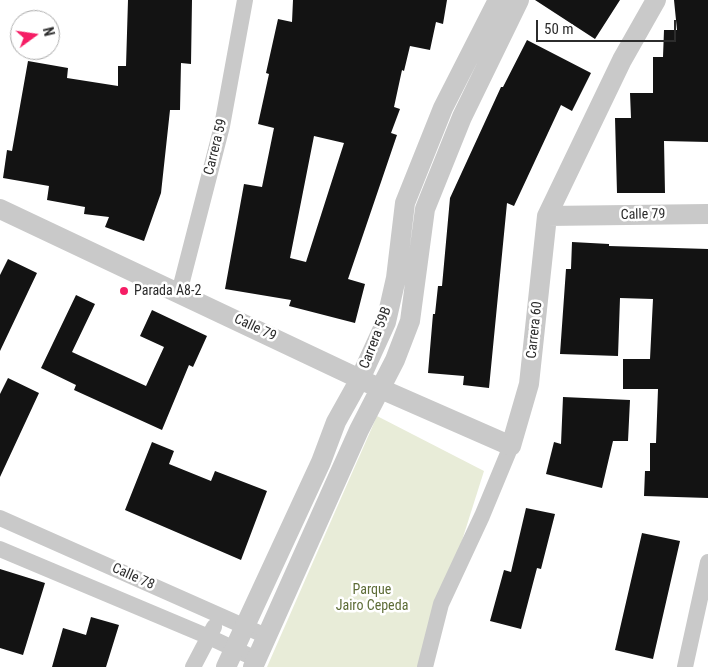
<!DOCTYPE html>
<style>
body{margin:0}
#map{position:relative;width:708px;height:667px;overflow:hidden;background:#fff;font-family:"Roboto Condensed",sans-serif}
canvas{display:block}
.north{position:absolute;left:10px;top:10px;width:50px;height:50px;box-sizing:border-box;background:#fff;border:1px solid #ababab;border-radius:50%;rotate:76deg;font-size:14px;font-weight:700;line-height:20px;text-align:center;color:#2c2c2c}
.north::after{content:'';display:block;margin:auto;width:18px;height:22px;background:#f51d65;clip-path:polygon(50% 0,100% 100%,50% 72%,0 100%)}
.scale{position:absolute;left:536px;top:20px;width:140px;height:22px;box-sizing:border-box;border:2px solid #2c2c2c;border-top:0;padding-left:6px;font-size:15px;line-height:18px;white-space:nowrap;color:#2c2c2c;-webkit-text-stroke:4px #fff;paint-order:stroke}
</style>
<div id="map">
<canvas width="708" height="667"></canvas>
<div class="north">N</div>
<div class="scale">50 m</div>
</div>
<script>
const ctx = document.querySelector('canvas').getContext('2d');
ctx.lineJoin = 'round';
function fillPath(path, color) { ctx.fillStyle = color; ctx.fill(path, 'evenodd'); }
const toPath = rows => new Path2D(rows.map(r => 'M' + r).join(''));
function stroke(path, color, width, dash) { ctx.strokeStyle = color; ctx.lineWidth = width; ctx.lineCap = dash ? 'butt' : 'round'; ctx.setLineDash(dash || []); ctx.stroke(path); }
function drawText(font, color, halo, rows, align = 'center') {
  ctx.font = font + ' "Roboto Condensed",sans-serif'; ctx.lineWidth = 5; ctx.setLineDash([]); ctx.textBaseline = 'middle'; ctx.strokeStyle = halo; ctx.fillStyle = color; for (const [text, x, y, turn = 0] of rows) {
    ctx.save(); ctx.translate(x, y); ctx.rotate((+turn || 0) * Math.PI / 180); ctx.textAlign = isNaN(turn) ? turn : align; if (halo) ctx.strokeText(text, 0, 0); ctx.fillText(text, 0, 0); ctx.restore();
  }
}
fillPath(toPath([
 [377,416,484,471,422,667,267,667]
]), '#e8ecd8');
fillPath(toPath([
 [128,0,192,0,191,64,181,63,180,110,170,110,161,193,144,241,105,227,109,217,84,214,85,207,47,200,49,186,3,178,7,150,12,151,28,61,68,68,67,78,118,86,118,66,126,66],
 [293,0,447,0,443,24,436,22,430,50,410,46,404,71,402,70,394,107,400,109,391,133,397,135,348,279,365,284,355,323,289,306,291,300,225,289,244,184,262,187,274,128,258,124,269,74,266,73,278,19,292,22],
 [314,136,344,143,306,262,290,258],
 [535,0,620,0,595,39],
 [674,0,708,0,708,142,664,141,665,193,617,193,615,118,631,118,630,93,653,93,653,57,663,57,664,30,677,30],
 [527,40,591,73,572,111,561,105,514,206,507,203,489,388,463,385,464,376,428,373,433,314,435,314,438,286,442,286,450,198,501,87,503,87],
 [572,242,609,244,609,246,708,249,708,498,644,496,645,471,650,471,650,443,656,443,658,389,623,389,623,359,650,359,653,299,620,298,618,356,560,354,566,269,571,269],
 [8,259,37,273,0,351,0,275],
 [76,295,95,304,72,352,146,386,164,347,140,336,152,310,207,336,193,367,189,365,162,430,74,390,76,385,41,368],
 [8,378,39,393,0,477,0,394],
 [563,397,630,400,628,441,613,441,602,488,546,474,554,442,561,444],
 [152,442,174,451,169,464,211,481,215,471,267,491,241,560,125,510],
 [526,508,555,514,541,569,537,568,521,629,490,621,504,570,511,572],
 [642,533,680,541,653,659,615,650],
 [0,569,45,583,23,655,0,648],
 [91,617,119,625,106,667,52,667,63,628,86,635]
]), '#131313');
stroke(toPath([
 [179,293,222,126,245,0],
 [0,518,266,636],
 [0,549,209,637,256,659],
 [193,667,214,627],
 [425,667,441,604,482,516,511,446],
 [685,667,708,562]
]), '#c9c9c9', 16);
stroke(toPath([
 [0,209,381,389,511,446,529,384,547,216,622,60,656,0],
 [547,216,708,214],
 [226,667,321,462,336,422,360,379,386,322,396,278,405,203,443,108,498,0],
 [253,667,359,430,395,360,410,321,425,209,462,117,519,0]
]), '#c9c9c9', 20);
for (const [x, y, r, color] of [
 [124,291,5,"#f51d65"]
]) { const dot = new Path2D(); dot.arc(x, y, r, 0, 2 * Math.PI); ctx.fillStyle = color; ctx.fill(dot); stroke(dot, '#fff', 2); }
drawText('14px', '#2c2c2c', '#fff', [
 ["Carrera 59",216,147,-76],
 ["Calle 79",643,215,-1],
 ["Calle 79",255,328,25],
 ["Carrera 60",535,330,-84],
 ["Carrera 59B",376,338,-69],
 ["Calle 78",133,577,24]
]);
drawText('14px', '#2c2c2c', '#fff', [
 ["Parada A8-2",134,291]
], 'left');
drawText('14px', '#5d6c36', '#fff', [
 ["Parque",372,590],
 ["Jairo Cepeda",372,606]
]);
</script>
